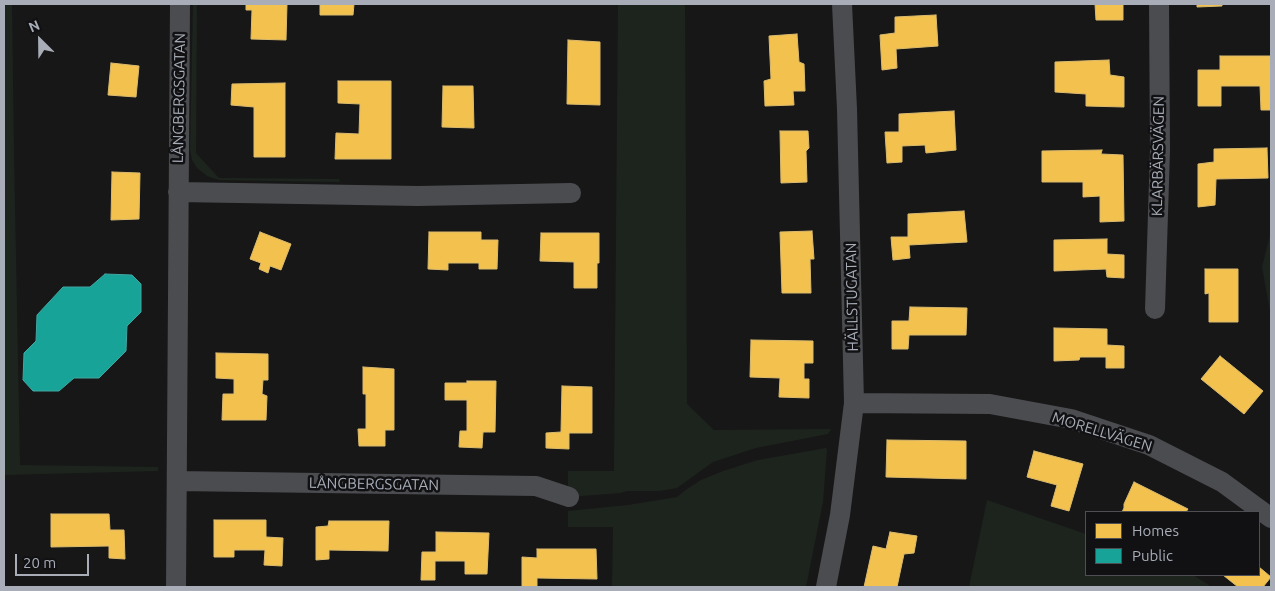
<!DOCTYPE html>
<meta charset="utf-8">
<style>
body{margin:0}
#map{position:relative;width:1275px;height:591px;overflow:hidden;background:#171717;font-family:Ubuntu,sans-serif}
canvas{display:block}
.frame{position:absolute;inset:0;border:5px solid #a8adb8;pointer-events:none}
.legend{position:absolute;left:1085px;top:511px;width:175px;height:65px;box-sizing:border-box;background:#111113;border:1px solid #4d4f55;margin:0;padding:6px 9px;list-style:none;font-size:15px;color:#a8adb8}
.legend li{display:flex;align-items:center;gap:10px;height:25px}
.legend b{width:25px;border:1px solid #4d4f55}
.north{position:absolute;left:15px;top:15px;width:50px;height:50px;-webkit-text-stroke:4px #111113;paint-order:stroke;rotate:337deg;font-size:14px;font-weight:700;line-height:20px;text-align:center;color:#a8adb8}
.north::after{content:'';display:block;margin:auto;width:18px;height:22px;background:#a8adb8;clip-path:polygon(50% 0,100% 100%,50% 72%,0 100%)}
.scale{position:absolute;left:15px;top:554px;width:74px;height:22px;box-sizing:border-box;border:2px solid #a8adb8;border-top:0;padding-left:6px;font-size:15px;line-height:18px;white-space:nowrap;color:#a8adb8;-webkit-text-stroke:4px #111113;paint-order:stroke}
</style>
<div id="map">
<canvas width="1275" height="591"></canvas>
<div class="frame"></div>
<ul class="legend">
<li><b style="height:14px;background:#f2c14e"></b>Homes</li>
<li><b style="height:14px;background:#17a398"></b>Public</li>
</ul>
<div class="north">N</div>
<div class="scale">20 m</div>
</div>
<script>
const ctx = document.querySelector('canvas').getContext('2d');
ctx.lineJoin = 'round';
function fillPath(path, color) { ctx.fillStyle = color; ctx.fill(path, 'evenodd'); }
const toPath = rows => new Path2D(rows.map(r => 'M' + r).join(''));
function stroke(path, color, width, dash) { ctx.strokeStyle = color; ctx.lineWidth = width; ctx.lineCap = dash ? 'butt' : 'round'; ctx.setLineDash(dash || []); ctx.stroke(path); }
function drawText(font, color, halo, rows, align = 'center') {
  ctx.font = font + ' Ubuntu,sans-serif'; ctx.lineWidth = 5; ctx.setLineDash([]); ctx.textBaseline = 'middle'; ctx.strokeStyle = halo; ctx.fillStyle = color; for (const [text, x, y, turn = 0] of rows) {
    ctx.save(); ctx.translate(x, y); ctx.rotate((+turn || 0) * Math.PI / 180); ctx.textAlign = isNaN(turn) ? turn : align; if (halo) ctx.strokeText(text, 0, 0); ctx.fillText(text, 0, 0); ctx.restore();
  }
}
fillPath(toPath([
 [4,4,12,4,14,155,20,465,158,467,158,471,4,475],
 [193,4,197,4,196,153,219,178,339,179,340,182,219,180,207,176,197,168,192,160,190,149],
 [618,4,685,4,687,404,714,430,831,429,828,434,756,448,713,462,677,488,659,491,627,491,621,493,568,497,568,471,614,471],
 [1271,231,1271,316,1262,267],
 [826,448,827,450,823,502,806,587,612,587,613,527,568,527,568,511,628,505,677,497,687,489,701,480,723,471,758,460],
 [987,500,1086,534,1086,575,1193,575,1212,587,969,587]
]), '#1d241e');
const homes = toPath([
 [246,4,287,4,286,40,251,39,252,10,246,10,246,4],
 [320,4,354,4,353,15,320,15,320,4],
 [1095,4,1123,4,1123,20,1096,20,1095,4],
 [1197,4,1222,4,1222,6,1197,7,1197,4],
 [936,15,938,46,896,49,897,68,882,70,880,35,895,33,895,17,936,15],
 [797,34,799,62,804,64,805,91,793,91,794,105,765,106,764,81,771,79,769,36,797,34],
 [568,40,600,42,600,105,567,104,568,40],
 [1220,56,1271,56,1271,110,1261,110,1260,86,1221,86,1221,106,1198,106,1198,70,1220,70,1220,56],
 [1109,60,1110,75,1124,77,1124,107,1086,106,1086,94,1055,92,1055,62,1109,60],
 [111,63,139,66,136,97,108,95,111,63],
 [338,81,391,81,391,159,335,159,336,133,359,134,360,104,338,103,338,81],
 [285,83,285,157,254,157,254,107,231,105,232,84,285,83],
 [443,86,473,86,474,128,442,127,443,86],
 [954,111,956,150,926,153,925,145,902,146,902,162,887,163,885,132,899,132,899,114,954,111],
 [780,131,808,131,809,148,806,151,807,182,781,183,780,131],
 [1267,148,1268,178,1216,179,1215,205,1198,207,1198,164,1214,162,1214,149,1267,148],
 [1102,150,1101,154,1123,155,1124,221,1100,222,1100,196,1083,197,1083,182,1042,182,1042,151,1102,150],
 [112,172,140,173,139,219,111,220,112,172],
 [964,211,967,242,909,245,910,258,893,260,891,237,908,237,908,214,964,211],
 [812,231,814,259,810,259,811,293,782,293,780,232,812,231],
 [260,232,291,244,281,270,270,266,268,273,259,269,261,263,250,259,260,232],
 [429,232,481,232,481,240,498,240,497,269,479,269,479,263,448,263,448,270,428,269,429,232],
 [541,233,599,233,599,263,597,263,597,288,574,288,574,262,540,261,541,233],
 [1107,239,1107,254,1124,255,1124,278,1107,277,1106,269,1054,271,1054,240,1107,239],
 [1205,269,1238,269,1238,322,1209,322,1209,293,1205,294,1205,269],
 [910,307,967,308,966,335,909,335,908,349,892,349,892,321,909,321,910,307],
 [1054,328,1107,329,1107,345,1124,346,1124,368,1106,368,1106,357,1080,357,1079,360,1054,361,1054,328],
 [751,340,813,341,813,363,804,363,804,379,809,379,809,398,779,397,780,378,750,377,751,340],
 [216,353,268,354,268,380,263,380,262,394,267,396,266,420,222,420,223,394,234,394,234,379,216,378,216,353],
 [1220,356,1263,391,1244,414,1201,379,1220,356],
 [363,367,394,369,394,430,385,430,385,446,359,446,358,429,366,429,366,394,363,394,363,367],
 [467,381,496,381,495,432,483,432,482,448,459,447,460,431,467,431,467,400,445,400,445,383,467,383,467,381],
 [562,386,592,387,592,433,569,433,569,449,546,448,546,433,561,432,562,386],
 [887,440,966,441,966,479,886,477,887,440],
 [1034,451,1083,464,1069,511,1051,506,1057,485,1027,477,1034,451],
 [1134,482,1188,509,1186,512,1122,512,1124,508,1124,504,1134,482],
 [51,514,109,514,110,530,124,530,125,559,109,558,109,546,51,547,51,514],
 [214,520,266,520,266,537,283,538,282,566,264,565,265,550,234,550,234,557,214,557,214,520],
 [329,521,389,521,388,551,329,550,329,559,316,560,316,527,328,526,329,521],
 [436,532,489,533,487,574,465,574,465,561,435,561,435,580,421,580,422,552,436,552,436,532],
 [890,532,917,536,914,553,904,554,897,587,864,587,873,546,886,549,890,532],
 [537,549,596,549,597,579,537,578,537,587,522,587,522,557,537,558,537,549],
 [1259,567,1271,577,1263,587,1238,587,1223,575,1259,575,1259,567]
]);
fillPath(homes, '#f2c14e');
stroke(homes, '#dcbb6e', 1);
const public = toPath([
 [105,274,132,275,141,284,141,312,127,326,126,351,99,378,74,378,59,391,33,391,23,380,24,353,36,341,37,315,63,287,90,287,105,274]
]);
fillPath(public, '#17a398');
stroke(public, '#42a6a2', 1);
stroke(toPath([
 [178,192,418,196,571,193],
 [1155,309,1160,150,1159,4],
 [854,403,990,404,1071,419,1149,445,1222,482,1271,518],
 [177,481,536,486,569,497],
 [176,587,180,4],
 [826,587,840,515,854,403,847,109,842,4]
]), '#4b4c50', 20);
drawText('15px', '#a8adb8', '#111113', [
 ["LÅNGBERGSGATAN",179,98,-89],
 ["KLARBÄRSVÄGEN",1158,156,-89],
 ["HÄLLSTUGATAN",852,297,-91],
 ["MORELLVÄGEN",1102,432,17],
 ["LÅNGBERGSGATAN",374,484,1]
]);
</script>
